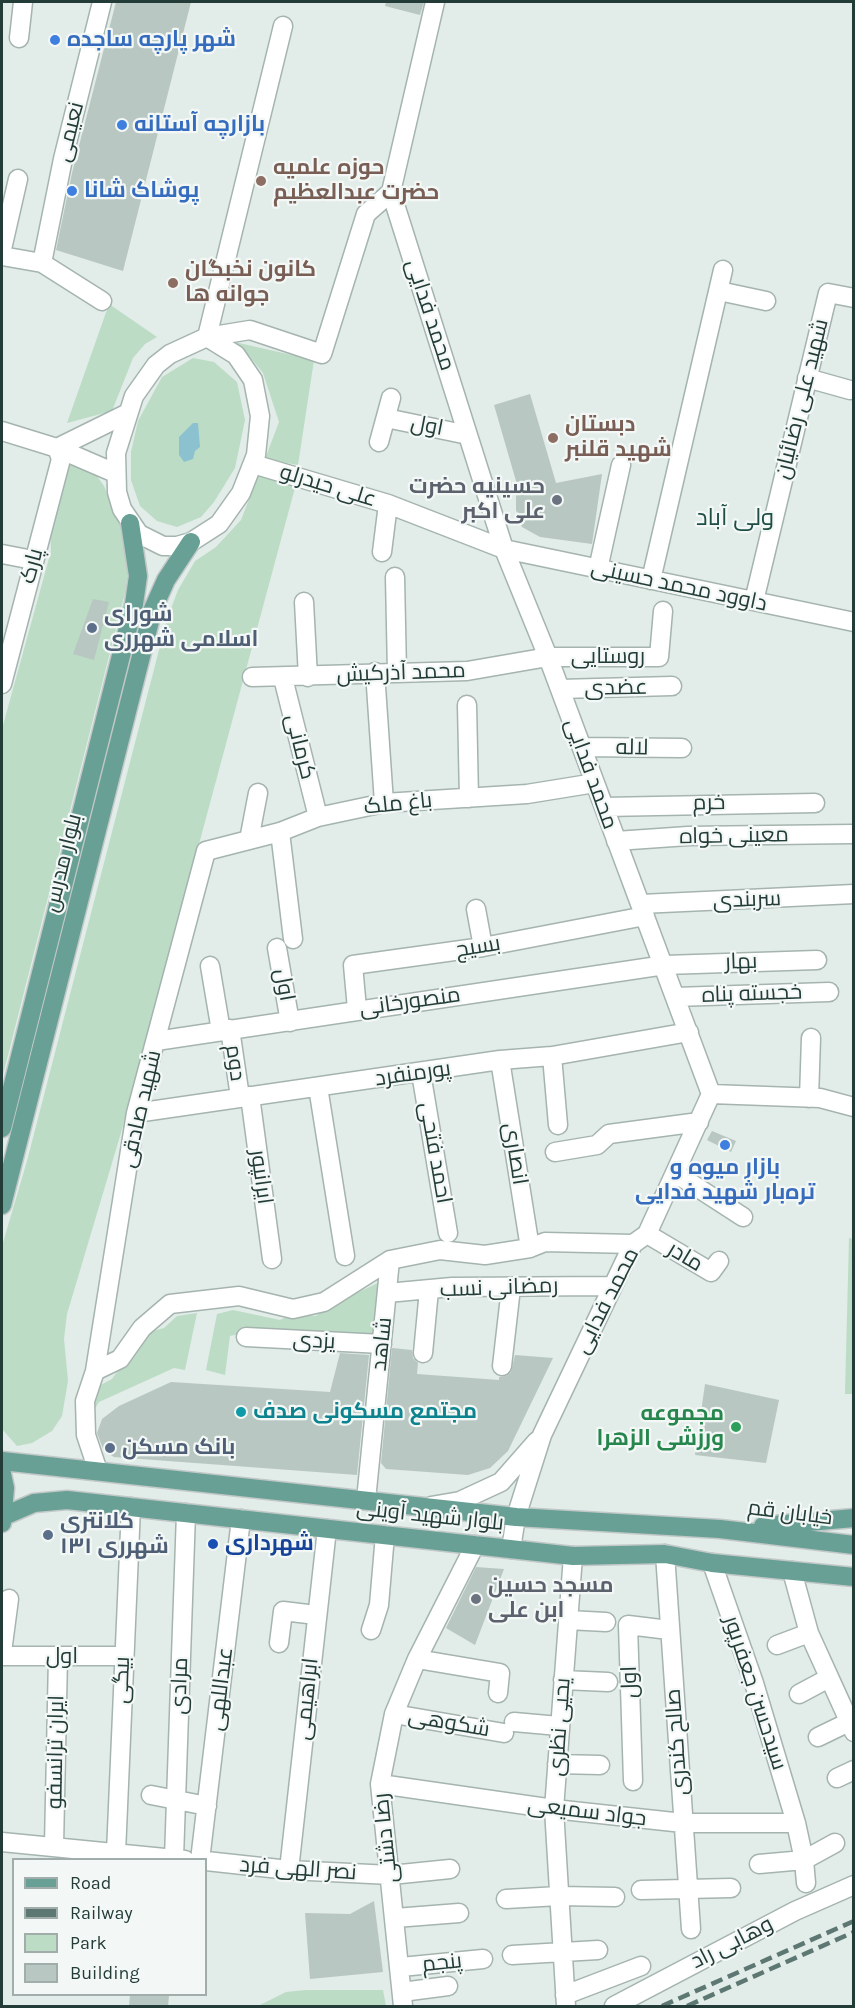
<!DOCTYPE html>
<meta charset="utf-8">
<style>
body{margin:0}
#map{position:relative;width:855px;height:2008px;overflow:hidden;background:#e2ece8;font-family:Karla,sans-serif}
canvas{display:block}
.frame{position:absolute;inset:0;border:3px solid #233c37;pointer-events:none}
.legend{position:absolute;left:12px;top:1858px;width:195px;height:138px;box-sizing:border-box;background:#f3f8f6;border:2px solid #a0adaa;margin:0;padding:8px 10px;list-style:none;font-size:18px;color:#233c37}
.legend li{display:flex;align-items:center;gap:12px;height:30px}
.legend b{width:30px;border:2px solid #a0adaa}
</style>
<div id="map">
<canvas width="855" height="2008"></canvas>
<div class="frame"></div>
<ul class="legend">
<li><b style="height:8px;background:#68a095"></b>Road</li>
<li><b style="height:8px;background:#5d7872"></b>Railway</li>
<li><b style="height:16px;background:#bcdcc6"></b>Park</li>
<li><b style="height:16px;background:#b8c7c1"></b>Building</li>
</ul>
</div>
<script>
const ctx = document.querySelector('canvas').getContext('2d');
ctx.lineJoin = 'round';
function fillPath(path, color) { ctx.fillStyle = color; ctx.fill(path, 'evenodd'); }
const toPath = rows => new Path2D(rows.map(r => 'M' + r).join(''));
function stroke(path, color, width, dash) { ctx.strokeStyle = color; ctx.lineWidth = width; ctx.lineCap = dash ? 'butt' : 'round'; ctx.setLineDash(dash || []); ctx.stroke(path); }
function drawText(font, color, halo, rows, align = 'center') {
  ctx.font = font + ' Karla,Cairo,sans-serif'; ctx.lineWidth = 4.5; ctx.setLineDash([]); ctx.textBaseline = 'middle'; ctx.strokeStyle = halo; ctx.fillStyle = color; for (const [text, x, y, turn = 0] of rows) {
    ctx.save(); ctx.translate(x, y); ctx.rotate((+turn || 0) * Math.PI / 180); ctx.textAlign = isNaN(turn) ? turn : align; if (halo) ctx.strokeText(text, 0, 0); ctx.fillText(text, 0, 0); ctx.restore();
  }
}
fillPath(toPath([
 [109,304,157,337,145,344,133,358,112,411,67,423],
 [230,341,314,360,298,465,265,459,279,422,263,373,250,357],
 [193,358,214,362,237,382,245,420,235,468,214,502,201,517,177,527,157,521,140,506,131,480,131,452,138,421,162,377],
 [65,459,94,472,104,486,123,531,129,556,126,589,2,1079,2,729,51,551,50,525],
 [260,471,296,484,123,1126,67,1314,64,1339,68,1381,62,1416,52,1431,32,1443,17,1446,2,1429,2,1246,27,1161,167,619,178,590,195,561,216,547,241,520],
 [849,1238,854,1239,853,1394,845,1394],
 [382,1281,376,1337,243,1333,230,1336,225,1375,206,1370,217,1314,233,1310,280,1320,293,1314,316,1316,323,1309],
 [197,1313,185,1370,174,1368,99,1402,91,1415,95,1388,112,1379,145,1333,164,1328,177,1316],
 [306,1990,383,1990,386,2006,258,2006,286,1992]
]), '#bcdcc6');
fillPath(toPath([
 [193,423,198,423,200,447,195,451,193,459,184,462,179,455,179,437]
]), '#8cc1cf');
fillPath(toPath([
 [116,2,191,2,123,271,56,250,72,173],
 [386,2,424,2,420,15,385,6],
 [530,394,556,483,602,474,592,544,540,537,522,527,516,510,516,481,494,405],
 [93,599,109,602,94,660,73,654],
 [712,1131,736,1141,731,1152,707,1140],
 [392,1348,412,1350,413,1358,418,1363,417,1374,499,1380,499,1377,506,1376,511,1372,515,1355,553,1358,508,1451,490,1468,468,1475,386,1469,381,1463],
 [340,1353,369,1355,357,1475,114,1457,104,1451,100,1441,97,1433,102,1419,119,1406,171,1382,330,1392],
 [705,1384,779,1400,766,1463,695,1455],
 [476,1567,504,1569,475,1645,446,1628],
 [374,1901,383,1972,310,1979,305,1913,350,1914],
 [130,1995,169,1995,168,2007,129,2007]
]), '#b8c7c1');
const minor = toPath([
 [435,2,391,192,504,549,548,657,711,1094,647,1234,633,1244,542,1435,516,1517,511,1549],
 [19,38,23,2],
 [2,249,18,179],
 [2,256,42,263,102,301],
 [42,263,63,159,102,2],
 [719,291,766,301],
 [207,337,236,355,253,380,260,416,256,455,241,493,219,524,191,542,177,546,163,546,139,534,122,509,117,492,116,453,134,396,156,365,170,354,207,337,250,330,322,354,366,214,391,192],
 [207,337,283,26],
 [807,378,850,390],
 [386,418,468,435],
 [2,431,57,448,115,473],
 [379,442,391,398],
 [57,448,126,414],
 [253,464,388,504,504,549,854,622],
 [382,552,388,504],
 [2,554,33,560],
 [598,569,621,465],
 [395,577,397,673],
 [651,580,723,270],
 [754,601,828,293,854,298],
 [304,602,308,677],
 [375,672,384,803],
 [252,677,467,671,548,657,659,657,663,611],
 [283,678,318,817],
 [2,684,61,459,57,448],
 [560,689,672,686],
 [467,705,469,798],
 [582,747,682,748],
 [604,807,815,803],
 [280,832,293,939],
 [249,840,258,793],
 [616,841,688,836,854,834],
 [641,904,854,894],
 [476,909,483,947],
 [277,948,290,1022],
 [210,966,221,1031],
 [675,997,829,992],
 [357,1009,353,965,483,947,645,916],
 [230,1029,240,1097],
 [156,1041,665,965,817,960],
 [552,1056,558,1125],
 [500,1060,530,1248],
 [421,1073,448,1233],
 [318,1087,345,1256],
 [711,1094,820,1098,854,1107],
 [250,1096,272,1259],
 [809,1098,811,1038],
 [136,1113,500,1060,552,1056,689,1032],
 [555,1152,597,1145,609,1134,699,1122],
 [675,1173,743,1217],
 [647,1234,711,1272,719,1261],
 [387,1293,452,1287,612,1286],
 [246,1337,382,1344],
 [423,1353,429,1290],
 [502,1366,511,1288],
 [95,1371,136,1113,206,851,280,832,318,817,384,803,527,794,595,783],
 [98,1471,86,1435,85,1401,95,1371,120,1359,142,1328,170,1304,239,1296,293,1309,324,1302,390,1260,440,1250,485,1255,530,1248,545,1242,633,1244],
 [366,1500,390,1260],
 [431,1506,460,1501,501,1482,537,1441],
 [665,1554,691,1929],
 [712,1563,754,1683,796,1823,804,1860,806,1883],
 [792,1571,809,1633,854,1732],
 [568,1620,606,1622],
 [371,1630,379,1605,385,1535],
 [279,1643,283,1611,316,1615],
 [777,1645,809,1633],
 [2,1652,9,1599],
 [2,1656,123,1656],
 [417,1659,500,1673,498,1693],
 [563,1680,608,1682],
 [799,1694,829,1678],
 [394,1714,504,1733],
 [514,1722,559,1726],
 [818,1737,849,1722],
 [557,1764,600,1765],
 [837,1778,854,1770],
 [633,1781,628,1625,669,1630],
 [380,1784,554,1809,683,1823,796,1823],
 [151,1795,207,1806],
 [2,1842,185,1860],
 [54,1846,58,1657],
 [116,1853,131,1507],
 [174,1858,186,1513],
 [200,1860,241,1519],
 [206,1861,289,1870,391,1875,450,1869],
 [759,1864,804,1860,835,1843],
 [289,1870,327,1529],
 [641,1890,731,1888],
 [506,1899,559,1896,615,1897],
 [395,1918,459,1913],
 [512,1955,598,1950],
 [401,1967,483,1959],
 [402,1992,448,1986],
 [565,1995,641,1966],
 [403,2006,380,1784,394,1714,417,1659,475,1545],
 [566,2006,554,1809,573,1556],
 [614,2006,795,1911,854,1885]
]);
const major = toPath([
 [2,1128,134,604,138,576,130,523],
 [2,1205,153,609,166,580,191,542],
 [2,1461,516,1517,720,1529,854,1545],
 [2,1474,5,1488,2,1523],
 [4,1516,34,1503,67,1500,573,1556,665,1554,712,1563,854,1577],
 [763,1526,854,1518]
]);
stroke(minor, '#a5b4af', 21);
stroke(major, '#c1c8c7', 21);
stroke(minor, '#fff', 18);
stroke(major, '#68a095', 18);
stroke(toPath([
 [662,2006,854,1921],
 [687,2006,854,1932]
]), '#5d7872', 4.5, [12, 6]);
for (const [x, y, r, color] of [
 [55,40,6,"#3f7fe0"],
 [122,125,6,"#3f7fe0"],
 [261,181,6,"#8d6e63"],
 [72,191,6,"#3f7fe0"],
 [173,283,6,"#8d6e63"],
 [553,438,6,"#8d6e63"],
 [557,500,6,"#6b7280"],
 [92,628,6,"#5c6f8a"],
 [725,1145,6,"#3f7fe0"],
 [241,1412,6,"#0f9aa8"],
 [736,1427,6,"#2e9e5b"],
 [110,1448,6,"#5c6f8a"],
 [48,1535,6,"#5c6f8a"],
 [213,1544,6,"#1a4fb4"],
 [476,1599,6,"#6b7280"]
]) { const dot = new Path2D(); dot.arc(x, y, r, 0, 2 * Math.PI); ctx.fillStyle = color; ctx.fill(dot); stroke(dot, '#f3f8f6', 2); }
drawText('bold 22px', '#366cbe', '#f3f8f6', [
 ["شهر پارچه ساجده",67,40],
 ["بازارچه آستانه",134,125],
 ["پوشاک شانا",84,191],
 ["بازار میوه و",725,1168,"center"],
 ["تره‌بار شهید فدایی",725,1193,"center"]
], 'left');
drawText('22px', '#233c37', '#f3f8f6', [
 ["نعیمی",70,132,-76],
 ["محمد فدایی",430,315,72],
 ["شهید علی رضائیان",802,399,-76],
 ["اول",427,426,11],
 ["علی حیدرلو",328,486,17],
 ["پارک",32,566,-75],
 ["داوود محمد حسینی",679,586,12],
 ["روستایی",608,657],
 ["محمد آذرکیش",401,673,-2],
 ["عضدی",616,688,-1],
 ["کرمانی",300,747,76],
 ["لاله",632,748,1],
 ["محمد فدایی",591,774,70],
 ["خرم",709,803,-1],
 ["باغ ملک",398,804,-6],
 ["معینی خواه",734,836,-1],
 ["بلوار مدرس",63,863,-76],
 ["سربندی",747,900,-2],
 ["بسیج",478,947,-9],
 ["بهار",741,962,-2],
 ["اول",284,985,80],
 ["خجسته پناه",752,994,-2],
 ["منصورخانی",410,1002,-8],
 ["دوم",235,1063,82],
 ["پورمنفرد",413,1074,-8],
 ["شهید صادقی",141,1109,-77],
 ["احمد فتحی",435,1153,80],
 ["انصاری",515,1154,81],
 ["ایرانپور",261,1177,82],
 ["مادر",685,1257,31],
 ["رمضانی نسب",499,1288,-2],
 ["محمد فدایی",607,1301,-63],
 ["یزدی",314,1341,3],
 ["شاهد",382,1344,-84],
 ["خیابان قم",790,1513,7],
 ["بلوار شهید آوینی",430,1516,6],
 ["اول",62,1657],
 ["بیگی",122,1680,-88],
 ["اول",630,1682,-92],
 ["مرادی",180,1686,-88],
 ["عبداللهی",221,1689,-83],
 ["سیدحسن جعفرپور",755,1693,72],
 ["ابراهیمی",307,1699,-84],
 ["شکوهی",449,1723,10],
 ["یحیی نظری",560,1727,-86],
 ["صالح کندری",677,1742,-94],
 ["ایران ترانسفو",56,1752,-89],
 ["جواد سمیعی",587,1812,7],
 ["رضا دشتی",386,1838,-96],
 ["نصر الهی فرد",298,1869,4],
 ["وهابی راد",732,1943,-27],
 ["پنجم",442,1963,-6]
]);
drawText('bold 22px', '#785e54', '#f3f8f6', [
 ["حوزه علمیه",273,168],
 ["حضرت عبدالعظیم",273,193],
 ["کانون نخبگان",185,270],
 ["جوانه ها",185,295],
 ["دبستان",565,425],
 ["شهید قلنبر",565,450]
], 'left');
drawText('bold 22px', '#5b616d', '#f3f8f6', [
 ["حسینیه حضرت",545,487],
 ["علی اکبر",545,512],
 ["مسجد حسین",488,1586,"left"],
 ["ابن علی",488,1611,"left"]
], 'right');
drawText('bold 22px', '#4e5e75', '#f3f8f6', [
 ["شورای",104,615],
 ["اسلامی شهرری",104,640],
 ["بانک مسکن",122,1448],
 ["کلانتری",60,1522],
 ["۱۳۱ شهرری",60,1547]
], 'left');
drawText('bold 22px', '#0d838f', '#f3f8f6', [
 ["مجتمع مسکونی صدف",253,1412]
], 'left');
drawText('bold 22px', '#27864d', '#f3f8f6', [
 ["مجموعه",724,1414],
 ["ورزشی الزهرا",724,1439]
], 'right');
drawText('bold 22px', '#164399', '#f3f8f6', [
 ["شهرداری",225,1544]
], 'left');
drawText('24px', '#1f4e45', '#f3f8f6', [
 ["ولی آباد",735,518]
]);
</script>
